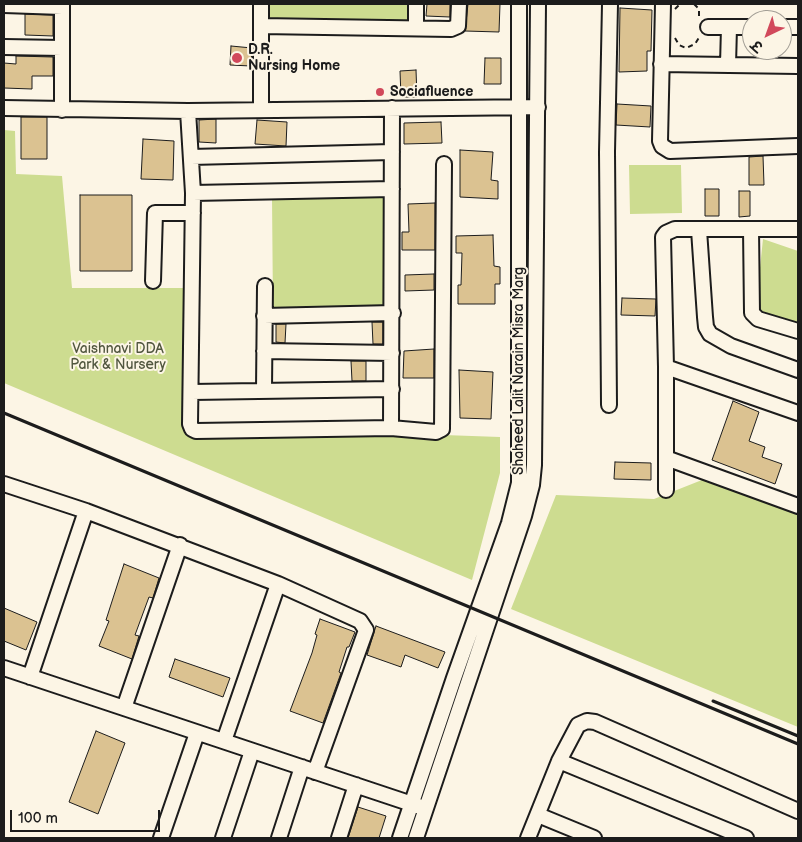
<!DOCTYPE html>
<meta charset="utf-8">
<style>
body{margin:0}
#map{position:relative;width:802px;height:842px;overflow:hidden;background:#fcf5e5;font-family:"Balsamiq Sans","Playpen Sans Deva",sans-serif}
canvas{display:block}
.frame{position:absolute;inset:0;border:5px solid #1c1c1c;pointer-events:none}
.north{position:absolute;left:742px;top:10px;width:50px;height:50px;box-sizing:border-box;background:#fcf5e5;border:1px solid #a29e95;border-radius:50%;rotate:222deg;font-size:14px;font-weight:700;line-height:20px;text-align:center;color:#1c1c1c}
.north::after{content:'';display:block;margin:auto;width:18px;height:22px;background:#d1495b;clip-path:polygon(50% 0,100% 100%,50% 72%,0 100%)}
.scale{position:absolute;left:10px;top:810px;width:150px;height:22px;box-sizing:border-box;border:2px solid #1c1c1c;border-top:0;padding-left:6px;font-size:15px;line-height:18px;white-space:nowrap;color:#1c1c1c;-webkit-text-stroke:4px #fcf5e5;paint-order:stroke}
</style>
<div id="map">
<canvas width="802" height="842"></canvas>
<div class="frame"></div>
<div class="north">उ</div>
<div class="scale">100 m</div>
</div>
<script>
const ctx = document.querySelector('canvas').getContext('2d');
ctx.lineJoin = 'round';
function fillPath(path, color) { ctx.fillStyle = color; ctx.fill(path, 'evenodd'); }
const toPath = rows => new Path2D(rows.map(r => 'M' + r).join(''));
function stroke(path, color, width, dash) { ctx.strokeStyle = color; ctx.lineWidth = width; ctx.lineCap = dash ? 'butt' : 'round'; ctx.setLineDash(dash || []); ctx.stroke(path); }
function drawText(font, color, halo, rows, align = 'center') {
  ctx.font = font + ' "Balsamiq Sans",sans-serif'; ctx.lineWidth = 4; ctx.setLineDash([]); ctx.textBaseline = 'middle'; ctx.strokeStyle = halo; ctx.fillStyle = color; for (const [text, x, y, turn = 0] of rows) {
    ctx.save(); ctx.translate(x, y); ctx.rotate((+turn || 0) * Math.PI / 180); ctx.textAlign = isNaN(turn) ? turn : align; if (halo) ctx.strokeText(text, 0, 0); ctx.fillText(text, 0, 0); ctx.restore();
  }
}
fillPath(toPath([
 [270,4,409,4,409,24,270,23],
 [4,130,15,131,16,174,62,176,72,288,184,288,191,426,500,437,500,473,472,580,4,383],
 [629,165,681,165,682,213,630,214],
 [272,198,386,198,387,309,273,309],
 [763,239,798,251,798,325,767,315,756,306],
 [707,478,798,511,798,727,511,609,556,495,654,499]
]), '#cddc90');
const building = toPath([
 [427,4,450,4,450,17,426,16,427,4],
 [468,4,500,4,499,32,465,31,468,4],
 [620,8,652,10,651,51,647,51,647,71,619,72,620,8],
 [25,14,53,15,53,36,25,35,25,14],
 [231,46,252,48,251,66,230,65,231,46],
 [16,56,53,57,53,76,32,76,32,89,4,88,4,63,16,64,16,56],
 [485,58,501,58,501,84,484,84,485,58],
 [416,70,417,97,401,97,400,71,416,70],
 [617,104,651,106,650,127,616,125,617,104],
 [21,117,47,117,47,159,21,159,21,117],
 [216,119,216,143,199,142,199,120,216,119],
 [257,120,287,122,286,146,255,144,257,120],
 [441,122,442,143,404,144,404,123,441,122],
 [143,139,174,141,173,180,141,179,143,139],
 [460,150,493,152,491,180,498,181,498,199,460,197,460,150],
 [763,156,764,185,749,185,749,157,763,156],
 [705,189,719,189,719,216,705,216,705,189],
 [739,191,750,191,750,216,739,217,739,191],
 [80,195,132,195,132,271,80,271,80,195],
 [435,203,435,250,402,250,402,232,409,232,408,204,435,203],
 [493,235,494,266,500,267,500,284,495,284,495,304,458,304,458,285,461,285,462,253,456,253,456,236,493,235],
 [434,274,434,290,405,291,405,275,434,274],
 [622,298,656,299,655,316,621,315,622,298],
 [372,322,383,322,383,344,373,344,372,322],
 [276,324,286,324,285,343,276,342,276,324],
 [434,349,434,378,403,378,404,351,434,349],
 [351,361,366,361,366,381,352,381,351,361],
 [459,370,493,372,491,419,460,418,459,370],
 [733,401,759,412,749,441,765,447,762,457,782,464,775,484,712,460,733,401],
 [615,462,651,463,651,480,614,479,615,462],
 [124,564,159,578,153,598,149,597,135,635,139,636,132,659,99,646,109,621,106,620,124,564],
 [4,608,37,622,26,650,4,641,4,608],
 [320,619,355,632,349,647,347,647,339,672,341,673,323,723,290,711,312,653,317,635,315,634,320,619],
 [376,626,445,652,438,668,405,655,401,667,367,655,376,626],
 [175,659,230,678,223,697,169,677,175,659],
 [96,731,125,743,98,814,69,802,96,731],
 [358,807,386,816,379,838,348,838,358,807]
]);
fillPath(building, '#dbc291');
stroke(building, '#1c1c1c', 1);
const minor = toPath([
 [261,4,261,109],
 [416,4,416,28],
 [663,4,660,141,662,146,670,151,798,146],
 [4,5,62,7],
 [261,26,451,29,458,26,459,4],
 [708,27,752,27],
 [782,27,798,27],
 [4,47,62,48],
 [661,64,798,66],
 [728,65,729,27],
 [4,108,188,111,538,107],
 [62,110,62,4],
 [188,111,193,193,190,424,192,429,196,431,391,428,436,432,442,429,444,164],
 [191,157,392,152],
 [193,193,392,189],
 [751,229,752,313,758,319,798,331],
 [699,230,705,317,706,327,710,334,731,346,798,370],
 [153,281,155,213,193,213],
 [264,316,393,313],
 [264,351,392,353],
 [666,367,798,413],
 [264,389,265,286],
 [192,392,392,389],
 [609,405,607,152,610,4],
 [391,428,392,108],
 [666,458,798,506],
 [4,484,86,511,278,584,224,741],
 [666,490,666,367,663,237,666,233,675,229,798,229],
 [278,584,360,621,366,630,315,772],
 [4,668,421,807],
 [30,677,86,511],
 [124,708,180,545],
 [559,761,746,838],
 [538,815,594,838],
 [161,838,197,733],
 [223,838,252,751],
 [279,838,302,767],
 [339,838,356,785],
 [400,838,454,678,509,523,519,483,519,4],
 [416,838,524,516,532,485,534,465,538,4],
 [528,838,559,761,578,725,587,721,595,722,798,811]
]);
stroke(minor, '#1c1c1c', 18);
stroke(toPath([
 [694,4,699,9,699,19],
 [675,9,680,4],
 [675,38,679,45,686,48,695,44,700,36]
]), '#1c1c1c', 2, [5, 4]);
stroke(minor, '#fcf5e5', 14);
stroke(toPath([
 [4,413,798,744],
 [713,701,798,736]
]), '#1c1c1c', 3);
for (const [x, y, r, color] of [
 [237,58,6,"#d1495b"],
 [380,92,5,"#d1495b"]
]) { const dot = new Path2D(); dot.arc(x, y, r, 0, 2 * Math.PI); ctx.fillStyle = color; ctx.fill(dot); stroke(dot, '#fcf5e5', 2); }
drawText('bold 14px', '#1c1c1c', '#fcf5e5', [
 ["D.R.",248,50],
 ["Nursing Home",248,66],
 ["Sociafluence",390,92]
], 'left');
drawText('14px', '#51563f', '#fcf5e5', [
 ["Vaishnavi DDA",118,349],
 ["Park & Nursery",118,365]
]);
drawText('14px', '#1c1c1c', '#fcf5e5', [
 ["Shaheed Lalit Narain Misra Marg",519,371,-90]
]);
</script>
